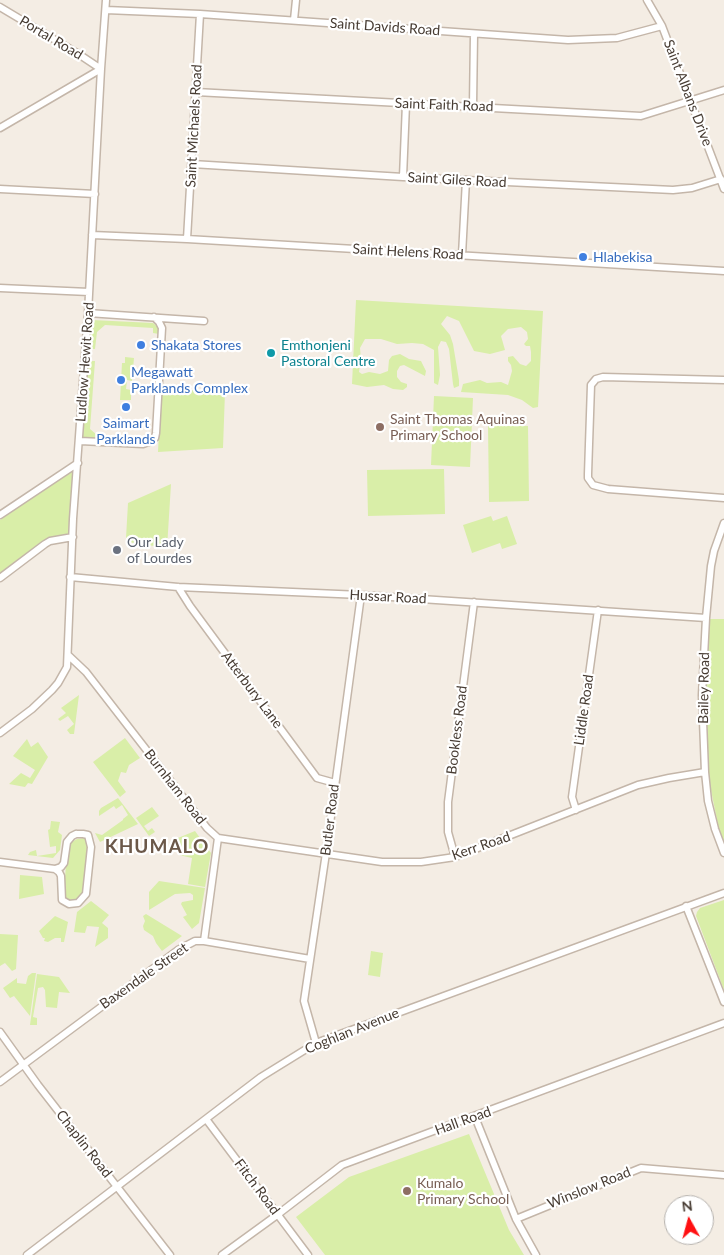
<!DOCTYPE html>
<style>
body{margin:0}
#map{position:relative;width:724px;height:1255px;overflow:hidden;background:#f4ede4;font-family:Lato,sans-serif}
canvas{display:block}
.north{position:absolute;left:664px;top:1195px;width:50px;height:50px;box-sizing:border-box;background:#fff;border:1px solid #b5b1ad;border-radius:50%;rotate:353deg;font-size:14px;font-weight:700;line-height:20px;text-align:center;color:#473c33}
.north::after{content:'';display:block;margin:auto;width:18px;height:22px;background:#ff1012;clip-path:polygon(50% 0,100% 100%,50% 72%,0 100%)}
</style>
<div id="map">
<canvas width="724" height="1255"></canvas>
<div class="north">N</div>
</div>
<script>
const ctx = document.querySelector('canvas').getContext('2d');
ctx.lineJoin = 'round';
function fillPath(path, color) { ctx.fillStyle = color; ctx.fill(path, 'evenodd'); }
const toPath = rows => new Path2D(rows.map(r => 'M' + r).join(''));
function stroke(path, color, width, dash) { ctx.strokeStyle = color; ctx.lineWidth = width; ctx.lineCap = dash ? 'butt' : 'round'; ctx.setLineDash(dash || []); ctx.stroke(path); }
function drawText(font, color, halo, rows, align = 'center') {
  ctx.font = font + ' Lato,sans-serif'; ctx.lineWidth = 4.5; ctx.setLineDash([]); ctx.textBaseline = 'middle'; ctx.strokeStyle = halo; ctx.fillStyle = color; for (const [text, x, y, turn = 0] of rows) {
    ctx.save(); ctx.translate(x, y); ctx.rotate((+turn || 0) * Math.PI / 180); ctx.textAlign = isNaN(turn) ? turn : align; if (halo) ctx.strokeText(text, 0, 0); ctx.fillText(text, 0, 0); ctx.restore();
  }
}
fillPath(toPath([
 [356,300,543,311,538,407,533,408,522,400,508,395,461,392,463,384,480,380,487,383,501,382,508,385,512,371,511,365,508,361,508,357,513,356,520,364,526,366,531,361,531,352,530,346,526,346,524,344,528,339,527,332,521,327,508,329,501,336,505,350,490,354,474,351,459,321,447,316,441,324,450,335,453,344,459,380,459,386,454,388,453,384,449,349,446,342,441,341,438,347,440,375,438,385,434,383,434,350,423,344,412,343,397,344,381,339,365,339,360,348,361,359,359,372,362,374,369,372,380,374,388,371,389,360,392,356,400,354,409,359,421,361,426,371,425,376,404,365,400,366,397,371,397,377,401,382,407,384,407,387,403,390,393,389,384,385,367,387,352,384],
 [92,320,153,323,159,328,159,334,153,333,153,328,105,325,97,332,95,349,89,349,90,322],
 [125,357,134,358,132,381,127,380,126,389,131,390,131,400,120,400,122,363,125,363],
 [87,361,95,361,90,429,97,435,97,438,93,439,82,438],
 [161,388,225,392,223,448,158,452],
 [434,396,473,398,470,467,431,465],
 [488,426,528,426,529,501,489,502],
 [77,466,69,533,66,537,49,539,0,576,0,520],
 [444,469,445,514,368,516,367,470],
 [171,484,167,548,128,542,129,538,126,538,128,503],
 [491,516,493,521,507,516,517,544,502,549,500,543,472,553,463,525],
 [709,619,724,619,724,844,719,830,708,775,705,702],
 [79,695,74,734,70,734,67,730,74,724,68,716,60,721,58,719,66,713,61,708],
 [125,738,140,758,129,765,126,773,121,772,118,781,126,792,120,797,93,762],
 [27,739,31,747,38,742,48,757,32,784,28,783,25,787,9,784,21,773,30,778,35,770,13,756],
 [118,798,138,824,100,842,95,833,102,835,123,820,123,819,128,815,122,805,116,809,114,806,99,816,99,811,101,808],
 [152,807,159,816,144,826,148,831,152,828,155,832,149,836,136,818],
 [51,821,60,822,58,832,62,835,60,850,53,858,28,855,30,852,36,850,37,856,56,853,56,846,50,847,48,830,50,829],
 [195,831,211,853,205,887,188,884,192,858,179,855,173,840],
 [84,838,88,842,84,894,78,900,67,900,64,892,66,864,70,843,77,839],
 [20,875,42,877,44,894,19,899],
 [159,881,205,888,199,923,192,929,183,917,187,915,181,904,182,902,193,900,193,895,190,893,175,894,149,910,149,892],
 [724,900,724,990,696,916,697,912,700,908],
 [91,901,109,915,102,923,108,928,108,938,95,947,99,927,87,926,85,933,74,932,77,912],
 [146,914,182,936,162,951,156,943,153,936,144,930,143,926,145,921,143,916],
 [55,916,68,922,64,942,61,942,61,938,55,938,48,942,44,941,45,938,43,938,39,931],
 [0,934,18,935,16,969,12,971,5,963,0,966],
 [371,951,383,953,380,977,368,975],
 [32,973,36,973,30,1016,14,996,10,998,3,988,17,978,17,983,26,984,28,976],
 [37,974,59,977,70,993,59,992,57,1008,46,1007,45,990,43,987,38,988,33,1017,37,1018,37,1025,30,1025],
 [469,1134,509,1230,524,1255,325,1255,296,1217,349,1177]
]), '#d9eea8');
const minor = toPath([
 [647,0,662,26,724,189],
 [0,7,77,53,101,69,88,313,73,519,67,667,58,683,52,690,32,709,0,733],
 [106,10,200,14,568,40,617,38,662,26],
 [294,20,296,0],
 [196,92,641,116,724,90],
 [473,106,474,34],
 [0,128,101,69,106,0],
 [192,164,403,177,673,190,692,188,721,179],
 [403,177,406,104],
 [0,189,95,194],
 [92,235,187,239,724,271],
 [187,239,200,14],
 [462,255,466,180],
 [0,288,89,292],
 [88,313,204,321],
 [724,380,603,377,596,379,591,385,588,474,588,478,593,485,608,489,724,498],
 [80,441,143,444,151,441,155,438,156,433,162,328,159,322,154,317],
 [0,515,78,463],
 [724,523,714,551,711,566,706,618,702,695,705,772,708,801,715,829,724,853],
 [70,577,178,587,361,595,706,618],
 [0,578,45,544,50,541,73,537],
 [178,587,190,606,317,778,335,783],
 [68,655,86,672,207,828,218,838,204,941],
 [576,810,572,797,598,610],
 [76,834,83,834,88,835,91,847,86,894,78,903,69,904,62,900,61,876,59,872,55,869,61,867,64,863,67,842,72,836,76,834],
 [218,838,382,862,421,862,455,857,638,785,669,778,705,772],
 [455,857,448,832,448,802,474,602],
 [0,862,55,869],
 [686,906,724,1002],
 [0,1032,38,1085,170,1255],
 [316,1043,304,1001,326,853,361,595],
 [0,1082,178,950,195,941,204,941,310,959],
 [475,1117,516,1219,536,1255],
 [206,1119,308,1255],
 [516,1219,641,1168,724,1175],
 [27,1255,261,1077,316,1043,724,893],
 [222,1255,277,1215,342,1165,724,1023]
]);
stroke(minor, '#c4b6a9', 9);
stroke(minor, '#fff', 6);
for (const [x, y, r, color] of [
 [583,257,5,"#3f7fe0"],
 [141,345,5,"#3f7fe0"],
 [271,353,5,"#0f9aa8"],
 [121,380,5,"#3f7fe0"],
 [126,407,5,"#3f7fe0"],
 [380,427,5,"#8d6e63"],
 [117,550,5,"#6b7280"],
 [407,1191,5,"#8d6e63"]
]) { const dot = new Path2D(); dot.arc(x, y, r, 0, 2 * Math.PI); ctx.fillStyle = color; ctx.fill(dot); stroke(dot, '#fff', 2); }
drawText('14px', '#473c33', '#fff', [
 ["Saint Davids Road",385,27,4],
 ["Portal Road",51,38,31],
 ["Saint Albans Drive",688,93,69],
 ["Saint Faith Road",444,105,2],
 ["Saint Michaels Road",194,126,-87],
 ["Saint Giles Road",457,180,3],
 ["Saint Helens Road",408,252,3],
 ["Ludlow Hewit Road",85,362,-86],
 ["Hussar Road",388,597,3],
 ["Bailey Road",704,688,-89],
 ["Atterbury Lane",252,690,53],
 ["Liddle Road",584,710,-82],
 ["Bookless Road",457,730,-83],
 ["Burnham Road",175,787,52],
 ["Butler Road",330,820,-83],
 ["Kerr Road",481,846,-19],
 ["Baxendale Street",144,976,-35],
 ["Coghlan Avenue",352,1031,-22],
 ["Hall Road",463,1121,-20],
 ["Chaplin Road",84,1144,52],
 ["Fitch Road",257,1187,53],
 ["Winslow Road",589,1188,-22]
]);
drawText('14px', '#366cbe', '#fff', [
 ["Hlabekisa",593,257],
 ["Shakata Stores",151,345],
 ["Megawatt",131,372],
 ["Parklands Complex",131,388],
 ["Saimart",126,423,"center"],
 ["Parklands",126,439,"center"]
], 'left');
drawText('14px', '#0d838f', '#fff', [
 ["Emthonjeni",281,345],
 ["Pastoral Centre",281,361]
], 'left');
drawText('14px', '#785e54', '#fff', [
 ["Saint Thomas Aquinas",390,419],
 ["Primary School",390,435],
 ["Kumalo",417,1183],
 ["Primary School",417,1199]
], 'left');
drawText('14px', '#5b616d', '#fff', [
 ["Our Lady",127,542],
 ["of Lourdes",127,558]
], 'left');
ctx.letterSpacing = '1px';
drawText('bold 19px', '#6b5849', '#fff', [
 ["KHUMALO",157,847]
]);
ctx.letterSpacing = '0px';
</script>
